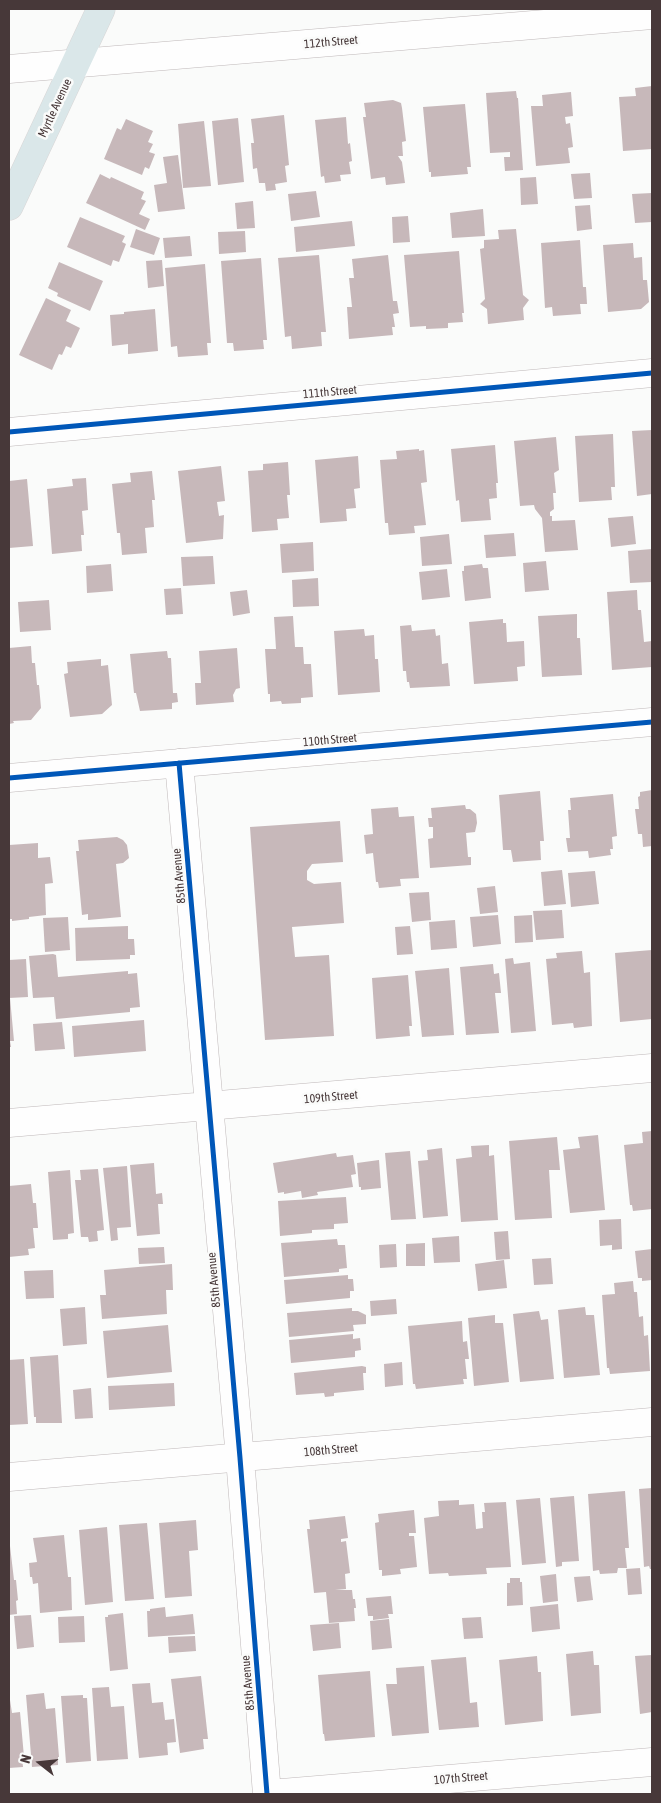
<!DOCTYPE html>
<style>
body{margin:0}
#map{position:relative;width:661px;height:1803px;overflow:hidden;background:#fafbfa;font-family:"Asap Condensed",sans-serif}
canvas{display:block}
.frame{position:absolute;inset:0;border:10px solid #473839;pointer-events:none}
.north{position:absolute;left:15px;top:1738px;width:50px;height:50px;-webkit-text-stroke:4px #fafbfa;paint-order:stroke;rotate:286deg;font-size:14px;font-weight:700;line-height:20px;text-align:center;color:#473839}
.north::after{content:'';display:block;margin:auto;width:18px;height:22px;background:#473839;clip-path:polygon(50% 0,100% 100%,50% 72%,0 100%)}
</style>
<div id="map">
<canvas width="661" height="1803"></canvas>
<div class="frame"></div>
<div class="north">N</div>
</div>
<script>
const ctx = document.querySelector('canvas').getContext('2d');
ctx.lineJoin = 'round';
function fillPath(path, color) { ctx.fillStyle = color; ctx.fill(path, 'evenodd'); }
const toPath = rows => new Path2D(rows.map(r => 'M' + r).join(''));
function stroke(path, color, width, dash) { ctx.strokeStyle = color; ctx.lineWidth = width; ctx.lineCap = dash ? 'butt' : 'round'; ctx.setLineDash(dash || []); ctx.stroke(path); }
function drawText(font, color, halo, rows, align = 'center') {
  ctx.font = font + ' "Asap Condensed",sans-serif'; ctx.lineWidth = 5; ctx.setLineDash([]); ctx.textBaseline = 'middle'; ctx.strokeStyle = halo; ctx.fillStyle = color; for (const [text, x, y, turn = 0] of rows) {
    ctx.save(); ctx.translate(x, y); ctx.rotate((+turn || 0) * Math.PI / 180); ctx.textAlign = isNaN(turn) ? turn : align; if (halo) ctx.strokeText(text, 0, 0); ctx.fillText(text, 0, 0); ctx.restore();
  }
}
fillPath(toPath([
 [652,86,652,149,623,151,619,97,636,96,635,88],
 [516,91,517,98,518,98,523,170,505,171,504,157,510,157,510,152,490,153,486,93],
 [571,92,573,116,565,117,566,124,570,123,573,147,568,148,570,163,536,166,531,106,543,106,542,95],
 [393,100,401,103,402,108,406,141,402,142,403,156,398,156,402,162,405,183,386,185,385,177,371,179,363,117,366,117,364,103],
 [465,104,471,167,467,167,468,174,431,177,431,172,429,172,423,107],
 [284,115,289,165,285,166,287,182,275,184,276,190,266,191,265,183,259,183,257,168,253,169,251,143,254,143,251,119],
 [346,117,348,144,350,143,352,161,349,162,351,174,340,175,341,181,325,183,324,176,321,177,315,120],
 [238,118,244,182,218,185,212,121],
 [126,119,153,131,148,142,153,144,149,152,155,154,149,169,145,167,142,175,104,159,117,128,121,130],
 [204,121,211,186,183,188,178,124],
 [178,155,185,209,158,212,154,185,167,183,163,157],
 [590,173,592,198,574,199,571,174],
 [100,174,110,179,111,177,144,192,141,199,146,201,139,214,150,219,145,230,86,203],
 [536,177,538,204,521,205,520,178],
 [316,191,320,217,291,221,288,194],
 [652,193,652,222,635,223,632,194],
 [253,201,255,228,237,229,235,203],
 [590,205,592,229,577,231,575,206],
 [483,209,485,236,452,238,450,213],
 [408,216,410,242,393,243,392,217],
 [80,217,125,236,122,242,126,244,119,262,113,260,111,266,67,247],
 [352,221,355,246,296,252,294,227],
 [136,229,160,238,154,255,130,247],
 [516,229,523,295,529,300,523,308,524,320,488,324,487,309,480,304,485,299,480,249,484,248,484,240,499,239,498,230],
 [245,231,246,252,219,254,218,232],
 [190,236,192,256,165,258,163,238],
 [580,240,583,287,586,287,587,304,580,304,581,314,553,316,552,307,545,308,541,243],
 [633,243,634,258,642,257,643,280,647,280,649,302,641,309,608,312,603,245],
 [459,251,464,313,462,313,463,322,448,323,448,328,426,329,426,326,410,327,404,255],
 [319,255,326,332,321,332,322,346,292,349,291,336,285,337,278,258],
 [388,255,393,301,397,301,399,313,393,314,395,327,392,327,393,335,349,339,347,307,352,307,349,278,354,278,352,259],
 [261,258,267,340,263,340,264,349,234,351,233,343,227,343,221,261],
 [162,260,164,286,148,288,146,261],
 [59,262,103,281,90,311,57,296,58,293,48,288],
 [205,264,211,343,207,343,208,355,178,357,177,346,171,347,165,268],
 [46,298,71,310,66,321,80,328,71,348,66,346,62,355,59,354,52,370,19,355],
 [155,309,158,351,128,354,128,344,112,346,110,315,124,314,124,312],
 [652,430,652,494,637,496,632,431],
 [613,434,615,487,611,487,612,500,579,502,575,436],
 [556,437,559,470,554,473,556,493,553,493,554,509,550,512,550,516,552,516,552,521,575,520,578,550,545,552,542,518,535,509,534,505,520,506,514,441],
 [495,445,498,483,496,483,497,498,489,499,491,520,461,522,459,500,456,501,451,449],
 [419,449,419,451,424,450,427,482,421,483,426,525,414,526,415,533,389,535,388,523,385,523,380,460,397,459,396,451],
 [358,456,360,488,354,489,356,508,346,509,347,521,320,523,315,460],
 [288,462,290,495,287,495,289,518,277,519,278,530,252,532,248,471,263,470,263,464],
 [221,466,225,501,217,502,219,516,224,515,223,539,186,543,178,471],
 [152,471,155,500,152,500,154,527,145,528,147,553,122,555,120,533,117,533,112,484,131,482,130,473],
 [86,478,88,510,82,511,84,535,81,535,82,551,52,554,47,489,73,486,72,479],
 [27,479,33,546,9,548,9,481],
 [633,516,636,544,611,547,608,518],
 [514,533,516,556,486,558,484,535],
 [449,534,452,564,422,566,420,537],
 [313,542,314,571,282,573,280,544],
 [652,549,652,582,630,583,628,551],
 [213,556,215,584,183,586,181,557],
 [546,561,549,590,525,592,523,563],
 [111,564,113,591,87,593,86,566],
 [482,564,483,568,488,568,491,598,465,601,462,571,464,571,464,566],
 [447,569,450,597,422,600,419,572],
 [318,578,319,606,293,607,292,580],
 [181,588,183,614,166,615,164,589],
 [247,590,250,613,233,616,230,592],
 [637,590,638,610,641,610,644,642,652,641,652,667,612,670,607,592],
 [49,600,51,630,20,632,18,602],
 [577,614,577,638,580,638,582,675,542,677,538,616],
 [293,616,295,647,303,647,304,664,311,664,313,697,301,698,301,703,282,704,281,701,270,702,270,694,268,694,265,649,276,649,274,617],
 [503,619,503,623,506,623,507,642,524,641,525,666,517,667,518,681,474,684,469,622],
 [411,625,412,631,435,629,436,636,440,635,442,664,448,663,450,686,410,688,409,682,407,682,406,671,403,671,400,626],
 [364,629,365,636,374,635,375,659,378,659,380,692,338,695,334,631],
 [31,646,32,663,35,663,37,685,39,685,41,708,31,720,13,721,14,723,9,724,9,648],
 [237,648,240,688,236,689,233,695,234,702,196,705,195,683,201,683,199,651],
 [167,651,168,658,171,658,173,693,177,693,178,702,172,703,172,709,140,711,136,693,134,693,130,654],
 [101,659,101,666,108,665,112,705,102,714,70,717,64,674,68,673,67,662],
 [652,790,652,846,643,847,642,834,638,834,635,809,639,809,638,797,640,796,640,792],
 [540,791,544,841,540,841,541,860,513,862,511,850,503,850,499,795],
 [613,794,617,836,612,837,613,849,610,849,611,855,589,858,588,851,568,852,566,838,570,838,568,810,571,810,570,798],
 [465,805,466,809,470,809,476,814,477,823,475,832,466,833,468,857,471,857,471,865,430,868,428,839,433,838,433,827,429,827,428,818,432,818,431,808],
 [398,807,399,817,414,816,419,878,400,879,401,886,379,888,378,882,376,882,373,853,366,854,364,835,373,834,371,809],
 [340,821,343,862,312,864,307,871,307,880,314,884,341,882,344,923,292,927,295,957,329,955,334,1036,265,1040,250,827],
 [117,837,123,840,127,845,129,858,123,863,116,864,121,917,88,920,88,914,82,915,76,851,79,851,78,840],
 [38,843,38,858,50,857,53,883,45,884,46,915,29,917,29,919,12,921,12,919,9,919,9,845],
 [562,870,566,904,544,906,541,872],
 [595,871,599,904,571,907,568,873],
 [495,886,498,912,480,914,477,888],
 [429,892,431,920,412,922,409,893],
 [562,910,564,938,536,940,533,911],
 [498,915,501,944,473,947,470,917],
 [532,915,533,942,515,943,514,916],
 [68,917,70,950,45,952,43,918],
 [455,920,457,948,431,950,429,922],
 [128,926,128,939,134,939,135,955,130,955,130,959,76,961,75,928],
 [410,926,413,954,397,955,395,927],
 [652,950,652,1019,620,1022,615,953],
 [582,951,584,973,590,972,592,1026,574,1028,573,1023,552,1025,546,959,557,958,556,953],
 [53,954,56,955,58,977,128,971,128,974,137,973,140,1007,130,1008,130,1012,56,1019,54,997,33,998,29,956],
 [513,958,514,964,530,962,536,1031,511,1033,505,959],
 [26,959,28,997,9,998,9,960],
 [493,964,494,974,499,973,501,993,495,993,499,1033,466,1035,460,967],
 [449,968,454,1035,422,1037,415,971],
 [408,975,412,1026,409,1026,410,1036,376,1039,372,978],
 [9,998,10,998,14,1041,10,1041,11,1047,9,1047],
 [144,1020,146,1051,74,1057,72,1026],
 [62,1022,65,1049,35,1051,33,1024],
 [652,1131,652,1209,633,1211,632,1205,630,1205,624,1145,643,1143,642,1132],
 [598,1135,605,1210,570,1213,563,1150,580,1148,578,1137],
 [557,1137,560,1170,549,1170,552,1218,515,1220,509,1141],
 [489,1145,489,1156,494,1155,498,1220,461,1222,456,1159,472,1157,471,1146],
 [442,1148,448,1216,423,1218,418,1161,428,1160,427,1150],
 [410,1151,416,1219,391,1220,385,1153],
 [336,1153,337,1157,353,1155,356,1174,351,1175,353,1187,317,1192,318,1195,302,1198,301,1191,284,1194,284,1192,278,1193,273,1163],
 [379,1160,381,1188,361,1190,361,1187,359,1187,357,1163],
 [154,1163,156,1194,162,1193,163,1204,158,1204,160,1234,137,1236,130,1165],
 [127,1166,131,1227,117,1228,118,1240,111,1241,103,1168],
 [98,1169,104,1230,97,1231,98,1241,89,1242,88,1237,81,1237,75,1180,81,1180,80,1170],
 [70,1170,74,1233,68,1234,68,1239,53,1240,48,1172],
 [31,1184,33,1203,36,1203,38,1228,33,1228,35,1248,28,1249,29,1255,9,1257,9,1186],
 [346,1197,348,1223,334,1224,334,1229,312,1230,312,1233,280,1236,278,1201],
 [621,1219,622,1249,612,1250,612,1245,600,1246,599,1220],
 [508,1231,510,1259,496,1260,494,1232],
 [459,1236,460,1262,434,1263,432,1238],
 [337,1239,338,1245,345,1245,347,1268,339,1269,339,1272,284,1277,281,1243],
 [425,1243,425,1266,406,1266,406,1244],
 [396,1244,397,1267,380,1268,379,1245],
 [164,1247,165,1263,139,1264,138,1248],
 [652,1249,652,1280,642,1281,642,1278,638,1278,635,1251],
 [551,1258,553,1284,534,1285,532,1259],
 [504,1260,507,1288,478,1291,475,1264],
 [172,1264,173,1290,166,1290,167,1314,102,1319,100,1295,106,1295,104,1270],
 [53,1270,54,1298,26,1299,24,1271],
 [348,1275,348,1279,353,1279,354,1291,350,1291,350,1298,286,1304,284,1280],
 [633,1281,634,1292,637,1292,639,1317,643,1316,644,1336,648,1335,650,1371,610,1374,609,1368,607,1368,602,1295,615,1294,614,1283],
 [396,1299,397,1314,371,1316,370,1301],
 [85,1307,87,1344,63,1346,60,1309],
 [585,1307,586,1315,594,1315,600,1375,564,1378,558,1310],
 [352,1308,352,1311,358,1311,366,1315,366,1324,353,1325,354,1331,289,1337,287,1313],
 [539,1311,541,1320,548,1319,554,1379,520,1382,513,1314],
 [495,1315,495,1323,503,1323,509,1382,474,1386,468,1318],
 [462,1321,463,1342,467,1341,469,1359,465,1359,467,1379,463,1379,464,1384,416,1389,415,1384,413,1384,408,1326],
 [168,1325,172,1372,107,1378,103,1331],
 [353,1334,353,1339,360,1338,361,1350,355,1351,355,1357,291,1363,289,1340],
 [58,1355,62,1423,36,1423,36,1417,34,1417,30,1357],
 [24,1359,28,1424,9,1425,9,1360],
 [402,1362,403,1385,385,1387,384,1364],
 [362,1366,366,1367,366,1373,363,1373,364,1390,334,1393,334,1396,325,1397,324,1393,296,1395,294,1373],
 [174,1383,175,1406,109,1410,108,1386],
 [91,1388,93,1418,75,1419,73,1390],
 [652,1488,652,1569,650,1569,649,1566,644,1567,639,1489],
 [625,1491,629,1548,625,1548,627,1568,618,1568,617,1573,600,1574,599,1570,593,1571,588,1494],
 [574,1496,579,1561,562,1562,562,1566,556,1567,550,1498],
 [540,1498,546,1563,522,1565,516,1500],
 [459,1500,459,1505,474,1504,476,1529,483,1528,482,1512,485,1512,484,1503,506,1502,511,1567,486,1568,487,1574,449,1576,448,1573,429,1574,424,1518,439,1516,438,1501],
 [414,1510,416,1533,409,1533,409,1536,414,1536,417,1567,400,1569,401,1574,382,1576,382,1570,379,1570,375,1523,379,1522,378,1514],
 [345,1516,348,1538,341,1539,341,1542,346,1541,350,1573,345,1574,346,1589,335,1590,352,1590,353,1599,355,1599,356,1608,354,1608,355,1621,329,1623,326,1592,314,1593,307,1529,310,1529,309,1520],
 [196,1520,198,1550,189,1551,192,1596,165,1598,159,1523],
 [147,1523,154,1599,125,1601,119,1525],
 [107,1527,113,1602,85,1605,79,1530],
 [64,1535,68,1577,71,1577,72,1610,40,1613,38,1583,33,1584,32,1577,30,1577,29,1563,37,1562,33,1538],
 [9,1546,10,1546,14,1580,16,1580,18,1600,16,1601,17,1614,9,1615],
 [640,1568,642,1594,628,1595,626,1569],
 [556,1574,558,1601,543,1603,540,1576],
 [590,1576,593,1600,577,1602,574,1577],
 [510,1578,520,1578,520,1582,522,1582,523,1605,507,1606,507,1583,510,1583],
 [391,1596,393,1614,388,1614,389,1618,373,1620,373,1616,368,1616,366,1598],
 [558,1604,560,1629,532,1632,530,1607],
 [165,1607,166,1617,193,1614,195,1634,148,1637,147,1611,150,1611,150,1609],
 [123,1613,128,1669,110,1671,105,1617,108,1617,108,1615],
 [31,1615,34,1647,17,1649,14,1616],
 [84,1616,85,1642,59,1643,58,1617],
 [481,1617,483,1638,464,1639,462,1618],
 [389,1619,392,1648,372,1650,370,1621],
 [339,1623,341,1648,313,1651,310,1625],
 [195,1636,196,1651,169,1653,168,1637],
 [593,1651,594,1665,599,1665,601,1713,571,1716,566,1654],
 [652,1655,652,1712,640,1714,635,1656],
 [537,1656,538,1672,541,1672,543,1721,505,1725,499,1660],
 [466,1657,470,1703,477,1702,479,1727,439,1730,431,1660],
 [424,1666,429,1733,392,1736,386,1684,397,1684,396,1668],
 [370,1671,375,1737,325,1741,324,1734,323,1734,318,1675],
 [201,1676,208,1739,203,1739,204,1749,180,1753,171,1679],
 [150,1683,152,1703,163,1702,165,1720,174,1719,176,1742,167,1743,168,1755,139,1758,132,1684],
 [109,1687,111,1707,124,1706,128,1759,97,1761,92,1688],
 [44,1693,46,1709,55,1708,59,1757,58,1757,58,1765,32,1767,26,1695],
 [83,1695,83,1698,87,1698,91,1761,66,1763,61,1696],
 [9,1700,10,1700,12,1713,20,1712,24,1757,22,1757,23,1767,9,1768]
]), '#c7b8ba');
const street = toPath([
 [9,69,652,15],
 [9,432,652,373],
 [179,763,240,1458,267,1794],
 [9,778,652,722],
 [9,1123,652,1068],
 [9,1477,652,1422],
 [270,1794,652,1762]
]);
const primary = toPath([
 [9,206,101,9]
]);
stroke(street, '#bfb8b9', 29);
stroke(primary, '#d9d6d6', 29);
stroke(street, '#fefefe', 28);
stroke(primary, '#dae7e9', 28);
stroke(toPath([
 [9,432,652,373],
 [179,763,240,1458,267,1794],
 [9,778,652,722]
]), '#0057b8', 5);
drawText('12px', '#473839', '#fafbfa', [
 ["112th Street",331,42,-5],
 ["Myrtle Avenue",55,108,-65],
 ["111th Street",330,392,-5],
 ["110th Street",330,740,-5],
 ["85th Avenue",179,876,-95],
 ["109th Street",331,1097,-5],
 ["85th Avenue",214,1280,-95],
 ["108th Street",331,1450,-5],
 ["85th Avenue",248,1683,-95],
 ["107th Street",461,1778,-5]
]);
</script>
